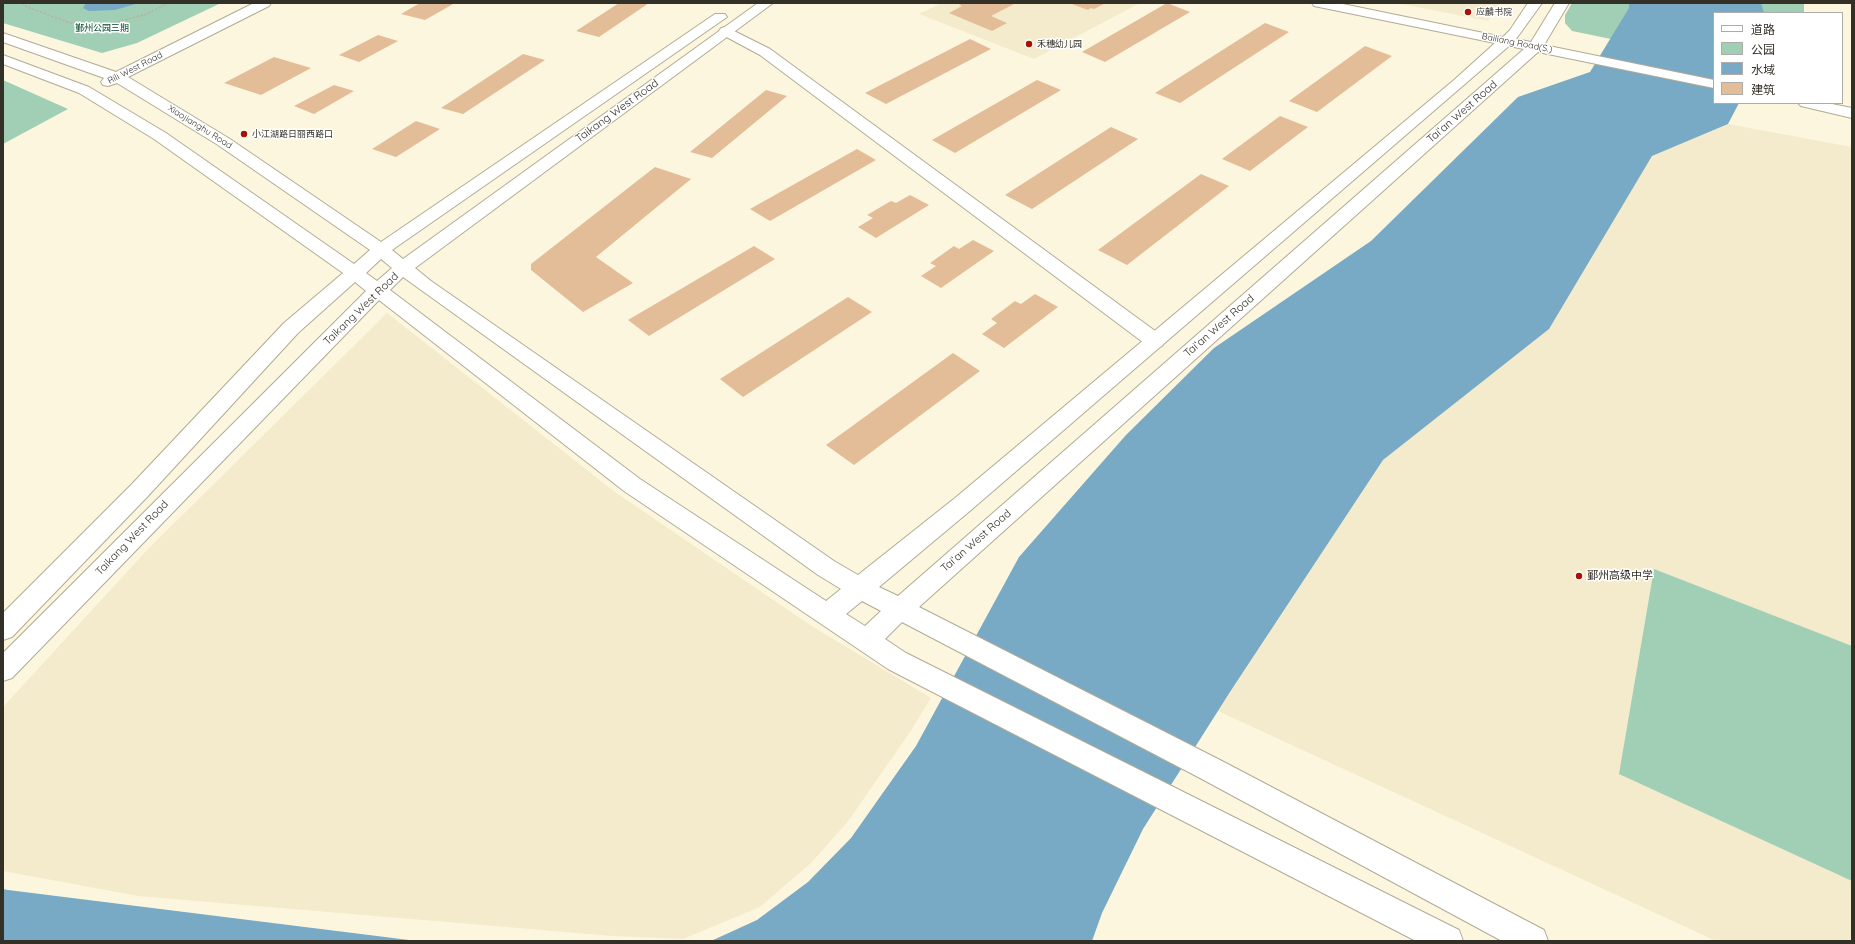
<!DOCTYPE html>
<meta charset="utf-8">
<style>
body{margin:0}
#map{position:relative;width:1855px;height:944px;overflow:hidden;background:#fdf6de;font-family:Quicksand,"Noto Sans SC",sans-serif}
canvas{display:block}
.frame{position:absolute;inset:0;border:4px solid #333027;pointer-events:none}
.legend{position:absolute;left:1713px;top:12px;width:130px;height:92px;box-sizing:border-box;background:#fff;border:1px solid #adaca9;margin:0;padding:5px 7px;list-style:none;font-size:12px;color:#333027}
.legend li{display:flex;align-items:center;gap:8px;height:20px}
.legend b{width:20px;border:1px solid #adaca9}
</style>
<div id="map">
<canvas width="1855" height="944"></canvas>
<div class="frame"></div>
<ul class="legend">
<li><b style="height:5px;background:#fff"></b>道路</li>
<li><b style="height:11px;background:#a0cfb5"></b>公园</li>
<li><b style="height:11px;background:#78a9c5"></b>水域</li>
<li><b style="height:11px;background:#e2bd97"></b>建筑</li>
</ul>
</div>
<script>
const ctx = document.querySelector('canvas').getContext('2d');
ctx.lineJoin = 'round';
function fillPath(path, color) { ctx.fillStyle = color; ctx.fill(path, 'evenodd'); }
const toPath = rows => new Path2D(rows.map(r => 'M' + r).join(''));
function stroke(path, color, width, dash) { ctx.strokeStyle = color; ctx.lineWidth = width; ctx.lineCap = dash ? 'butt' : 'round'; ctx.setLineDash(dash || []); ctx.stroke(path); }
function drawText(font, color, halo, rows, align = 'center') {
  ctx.font = font + ' Quicksand,"Noto Sans SC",sans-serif'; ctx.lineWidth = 3; ctx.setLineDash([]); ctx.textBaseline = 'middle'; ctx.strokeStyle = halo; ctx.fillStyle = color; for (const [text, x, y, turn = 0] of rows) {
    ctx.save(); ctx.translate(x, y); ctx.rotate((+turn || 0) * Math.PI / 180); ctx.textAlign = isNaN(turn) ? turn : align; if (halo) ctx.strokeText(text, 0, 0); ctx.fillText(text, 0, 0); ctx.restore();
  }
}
fillPath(toPath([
 [942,3,1140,3,1034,59,919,14],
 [1396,3,1501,3,1488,21],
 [1728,124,1852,147,1852,941,1716,941,1218,711,1383,460,1549,328,1652,156],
 [387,313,615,492,810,625,931,698,910,732,849,820,812,862,760,907,683,939,613,936,138,896,3,871,3,707,148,549]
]), '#f4ebcd');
fillPath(toPath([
 [3,3,221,3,137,43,102,53,3,23],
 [1572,3,1804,3,1804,13,1714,13,1714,60,1572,31,1565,23,1565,15],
 [3,80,68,109,3,144],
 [1654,569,1852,646,1852,881,1619,774]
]), '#a0cfb5');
fillPath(toPath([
 [86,3,139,3,115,10,89,11,83,8],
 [1629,3,1761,3,1764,13,1714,13,1714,103,1739,103,1728,124,1652,156,1549,329,1383,460,1230,692,1143,829,1102,913,1092,941,711,941,757,920,808,882,851,838,916,746,1019,557,1126,435,1214,348,1371,241,1518,97,1590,72,1629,8],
 [3,889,8,890,417,941,3,941]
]), '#78a9c5');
fillPath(toPath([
 [420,3,455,3,425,20,401,14],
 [619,3,649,3,599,37,576,31],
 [963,3,1016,3,991,16,1007,23,992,31,949,13,962,6,959,5],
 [1069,3,1106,3,1094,9,1091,8,1088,10],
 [1167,3,1190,12,1105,62,1082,52],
 [1265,23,1289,32,1180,103,1155,93],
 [378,35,398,41,359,62,339,55],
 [970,39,991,49,886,104,865,93],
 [1365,46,1392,56,1317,112,1289,101],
 [523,54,545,60,463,114,441,108],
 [274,57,311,68,261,95,224,83],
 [1037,80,1061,90,955,153,932,140],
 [334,85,354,91,314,114,294,106],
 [766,90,787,96,712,158,690,152],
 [1280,116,1308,127,1250,171,1222,159],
 [416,121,440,129,396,157,372,149],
 [1111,127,1138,139,1032,209,1005,195],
 [857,149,876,160,770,221,750,209],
 [655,167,691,179,596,257,633,283,583,312,531,270,531,264],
 [1201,174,1229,186,1127,265,1098,250],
 [910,195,929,205,876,238,858,227,873,218,867,215,891,201,896,203],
 [973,240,994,251,941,288,921,276,936,266,930,263,954,246,959,249],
 [754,246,775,259,649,336,628,320],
 [1035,294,1058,307,1004,348,982,334,997,323,991,319,1015,301,1021,304],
 [848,297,872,312,743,397,720,379],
 [953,353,980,371,854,465,826,445]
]), '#e2bd97');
const minor = toPath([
 [726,27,770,49,1162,336,1165,341,1162,346,1155,348,1148,346,760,55,721,34,719,31,721,28,726,27]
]);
const secondary = toPath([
 [254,3,271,3,269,6,128,77,230,139,381,242,715,14,725,14,727,17,392,250,403,259,758,3,773,3,415,268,431,281,834,561,858,575,955,498,1454,80,1495,43,1319,7,1314,6,1312,3,1338,3,1503,37,1510,30,1528,3,1542,3,1516,39,1531,42,1555,3,1569,3,1544,45,1714,80,1714,88,1538,52,919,607,1220,760,1544,930,1548,941,1502,941,1200,778,902,622,885,639,906,653,1459,930,1463,941,1416,941,888,669,624,491,379,300,12,678,3,681,3,653,366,291,355,282,298,333,148,496,12,637,3,640,3,613,132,484,284,323,343,273,154,139,79,93,3,64,3,55,89,87,166,133,354,264,370,250,218,145,117,83,108,86,103,85,101,82,104,78,3,42,3,33,116,72,254,3],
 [1509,46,1524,49,898,596,879,587,971,510,1509,46],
 [381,259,392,268,377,281,366,273,381,259],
 [403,277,818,575,841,589,826,601,640,479,390,290,403,277],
 [862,601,881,611,865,626,846,614,862,601],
 [1798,103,1827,103,1852,108,1852,118,1801,106,1798,103]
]);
stroke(minor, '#b1ab95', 2);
stroke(secondary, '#b1ab95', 2);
stroke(toPath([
 [22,3,27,7,70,23,105,25,147,14,168,3]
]), '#b8b29f', 1.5, [2.5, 1.5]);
fillPath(minor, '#fff');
fillPath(secondary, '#fff');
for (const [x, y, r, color] of [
 [1468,12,4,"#a61302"],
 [1029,44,4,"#a61302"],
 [244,134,4,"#a61302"],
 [1579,576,4,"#a61302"]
]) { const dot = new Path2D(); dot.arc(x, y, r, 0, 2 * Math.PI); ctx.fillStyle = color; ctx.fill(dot); stroke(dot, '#fff', 1.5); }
drawText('9px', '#333027', '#fff', [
 ["应麟书院",1476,12],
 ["禾穗幼儿园",1037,44],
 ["小江湖路日丽西路口",252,134]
], 'left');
drawText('9px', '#03462d', '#fff', [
 ["鄞州公园三期",102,28]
]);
drawText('9px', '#333027', '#fff', [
 ["Bailiang Road(S.)",1517,43,11],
 ["Rili West Road",135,68,-27],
 ["Xiaojianghu Road",200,127,32]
]);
drawText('11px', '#333027', '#fff', [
 ["Taikang West Road",617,111,-36],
 ["Tai‘an West Road",1462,112,-41],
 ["Taikang West Road",361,309,-44],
 ["Tai‘an West Road",1219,326,-41],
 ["Taikang West Road",132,538,-46],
 ["Tai‘an West Road",976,541,-41]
]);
drawText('11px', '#333027', '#fff', [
 ["鄞州高级中学",1587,576]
], 'left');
</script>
